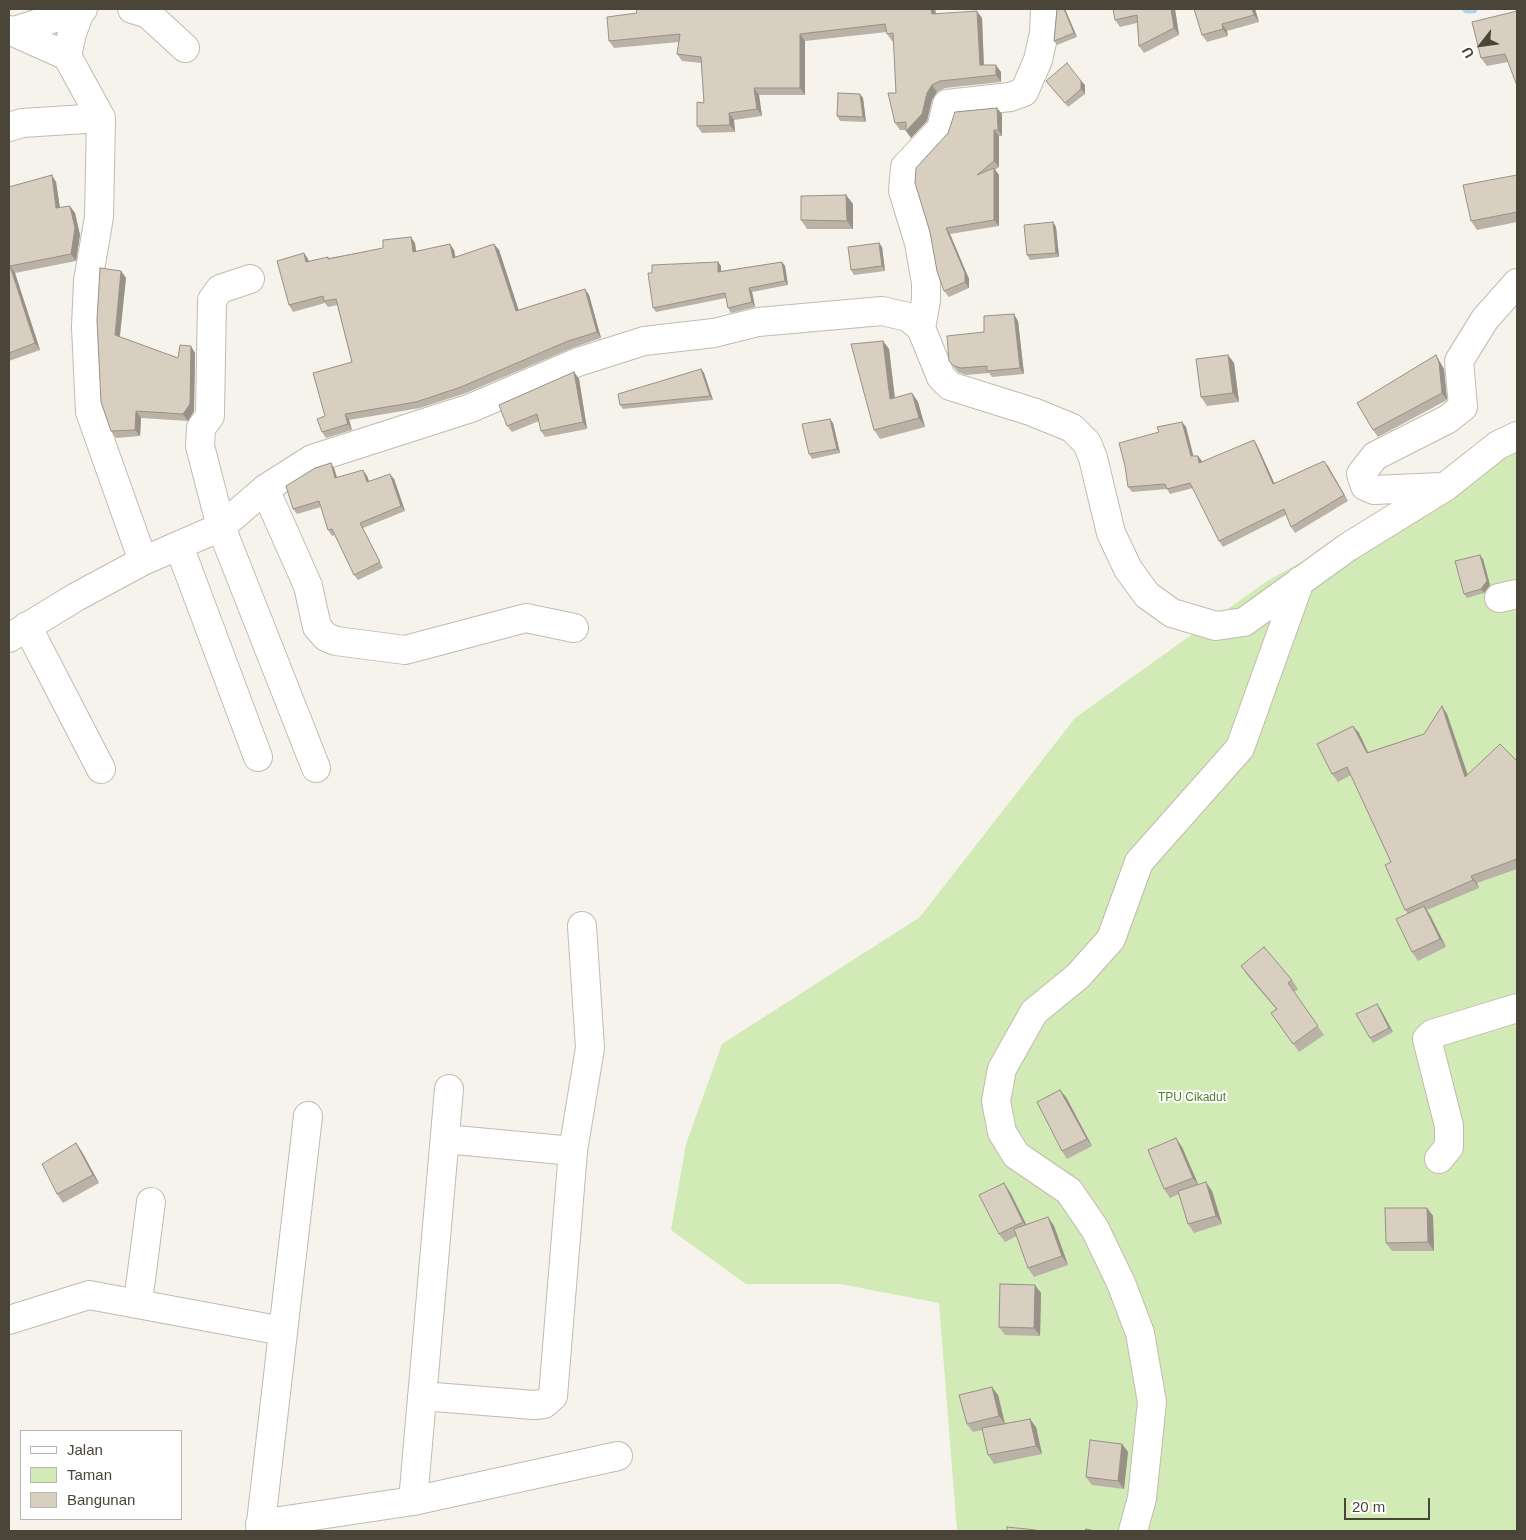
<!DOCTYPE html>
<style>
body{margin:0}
#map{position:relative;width:1526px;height:1540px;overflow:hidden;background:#f6f3ec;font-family:Helvetica,sans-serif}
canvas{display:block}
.frame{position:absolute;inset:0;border:10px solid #4b4439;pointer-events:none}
.legend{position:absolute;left:20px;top:1430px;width:162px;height:90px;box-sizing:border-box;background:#fff;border:1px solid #b7b4b0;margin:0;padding:6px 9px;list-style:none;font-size:15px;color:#4b4439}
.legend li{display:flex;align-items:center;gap:10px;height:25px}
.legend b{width:25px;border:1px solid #b7b4b0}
.north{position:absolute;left:1456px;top:20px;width:50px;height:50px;-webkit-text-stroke:4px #fff;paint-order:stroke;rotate:240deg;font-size:14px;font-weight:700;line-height:20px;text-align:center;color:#4b4439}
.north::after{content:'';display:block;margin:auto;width:18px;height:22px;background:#4b4439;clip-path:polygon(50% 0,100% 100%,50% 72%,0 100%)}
.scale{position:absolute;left:1344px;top:1498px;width:86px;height:22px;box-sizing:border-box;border:2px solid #4b4439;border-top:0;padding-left:6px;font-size:15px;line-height:18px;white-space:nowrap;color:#4b4439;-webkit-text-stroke:4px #fff;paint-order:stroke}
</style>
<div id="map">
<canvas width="1526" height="1540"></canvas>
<div class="frame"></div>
<ul class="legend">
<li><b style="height:6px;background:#fff"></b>Jalan</li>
<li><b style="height:14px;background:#d2eab5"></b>Taman</li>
<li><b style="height:14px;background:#d8cfc1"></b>Bangunan</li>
</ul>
<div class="north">U</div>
<div class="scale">20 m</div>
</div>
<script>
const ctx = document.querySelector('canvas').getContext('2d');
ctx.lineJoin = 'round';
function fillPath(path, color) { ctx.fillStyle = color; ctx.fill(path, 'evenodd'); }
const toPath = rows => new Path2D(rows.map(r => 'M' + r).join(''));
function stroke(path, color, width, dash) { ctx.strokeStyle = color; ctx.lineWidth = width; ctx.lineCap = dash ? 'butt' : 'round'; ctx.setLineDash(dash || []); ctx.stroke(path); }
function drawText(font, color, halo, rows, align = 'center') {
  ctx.font = font + ' Helvetica,sans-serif'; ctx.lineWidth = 4; ctx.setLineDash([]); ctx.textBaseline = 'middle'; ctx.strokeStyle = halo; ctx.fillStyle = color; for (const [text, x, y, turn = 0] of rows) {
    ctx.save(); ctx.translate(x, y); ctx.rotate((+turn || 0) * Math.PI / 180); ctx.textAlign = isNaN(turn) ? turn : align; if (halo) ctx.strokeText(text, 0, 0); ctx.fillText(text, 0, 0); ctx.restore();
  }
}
fillPath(toPath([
 [1517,426,1517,1531,957,1531,939,1303,840,1284,746,1284,671,1230,686,1144,722,1044,920,917,1075,718,1267,581,1439,486]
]), '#d2eab5');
stroke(toPath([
 [1467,9,1473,9]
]), '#a9d4f2', 9);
const minor = toPath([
 [132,9,148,14,185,48],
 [9,30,67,56,101,118,99,217,88,281,86,327,90,412,143,561],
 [14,31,83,9],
 [67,56,72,33,81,9],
 [9,127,22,123,101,118],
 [250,279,220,289,212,300,210,416,201,428,200,446,221,527,316,768],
 [921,328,926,300,926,283,919,243,903,191,905,167,941,129,947,104,1010,97,1024,92,1038,60,1044,33,1045,9],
 [1441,487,1374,490,1365,486,1361,474,1375,456,1448,419,1463,407,1459,361,1485,319,1517,283],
 [265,489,308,586,317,627,326,637,336,641,405,650,526,618,574,628],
 [179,546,258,757],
 [1499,598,1517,594],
 [27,626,101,769],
 [9,638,76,597,143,561,221,527,265,489,312,459,471,408,578,362,644,341,714,333,758,322,882,311,908,317,921,328,941,377,950,386,1033,412,1072,428,1087,443,1093,458,1111,533,1128,569,1147,595,1172,613,1216,626,1244,622,1348,547,1445,487,1498,445,1517,436],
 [573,1151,590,1048,582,926],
 [1439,1159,1449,1147,1449,1126,1427,1039,1432,1034,1517,1008],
 [138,1302,151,1202],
 [9,1320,89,1295,283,1331],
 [422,1396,534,1405,544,1404,553,1396,573,1151,445,1139],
 [413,1501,449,1089],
 [260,1524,413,1501,618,1456],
 [260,1531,308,1116],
 [1133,1531,1142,1498,1152,1402,1140,1333,1121,1283,1095,1229,1069,1191,1016,1155,1002,1132,996,1101,1002,1069,1034,1012,1078,976,1111,939,1139,862,1240,748,1300,581]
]);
stroke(minor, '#c2bbae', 30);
stroke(minor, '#fff', 28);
fillPath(toPath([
 [935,9,936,13,982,18,984,65,1001,72,1001,82,945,88,937,92,932,100,927,121,911,138,906,130,900,130,895,123,896,93,894,41,892,41,887,34,887,32,805,41,805,95,759,95,762,116,734,120,735,132,702,133,697,126,704,103,701,63,682,61,677,54,679,42,614,48,609,41,637,13],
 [1057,9,1065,9,1077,37,1057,45,1054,41],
 [1113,9,1175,9,1179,35,1144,53,1139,46,1137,23,1120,27,1115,20],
 [1194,9,1255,9,1259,22,1227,31,1228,36,1207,42,1202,35],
 [1517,11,1508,62,1487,66,1481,58],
 [1046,81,1081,81,1085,85,1085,94,1068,107],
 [860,94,863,98,866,122,840,121,837,116],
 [1002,114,1002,136,999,136,999,167,995,170,999,175,999,226,950,234,969,279,969,288,949,297,944,291,948,133],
 [1517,175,1517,222,1477,230,1471,221],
 [56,182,60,208,75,213,80,235,76,261,15,273,40,350,9,361,9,187],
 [846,195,853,204,853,229,807,229,801,220],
 [1053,222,1056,227,1059,257,1030,260,1027,255],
 [415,243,416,251,454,250,455,257,494,244,499,250,518,310,585,289,589,295,601,338,572,348,466,393,420,408,349,420,352,430,326,438,322,432,325,416,352,362,337,305,328,307,325,303,293,312,289,305,304,253,309,261,329,258],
 [879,243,882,247,885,271,854,275,851,270],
 [718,262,721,266,721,271,782,262,785,266,788,285,752,292,755,307,731,313,728,308,726,298,656,312,653,308],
 [121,271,126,278,120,337,178,358,195,353,194,411,188,421,141,418,140,436,116,438,111,431],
 [1018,321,1024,374,992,377,989,373,966,375,958,372,949,361,984,332],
 [883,341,889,349,895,398,912,393,918,402,925,427,880,439,874,430],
 [1228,355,1234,363,1239,402,1207,406,1201,397],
 [1436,355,1444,369,1447,400,1378,437,1373,430],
 [701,369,704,373,713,400,623,409,620,405],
 [574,372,579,379,587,429,545,437,541,431,539,421,512,432,507,426],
 [1182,422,1186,427,1193,456,1198,456,1202,462,1257,445,1274,483,1328,466,1348,501,1295,533,1291,527,1286,515,1223,547,1219,541,1193,488,1170,494,1167,489,1132,492,1128,487,1159,432],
 [833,423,840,453,812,459,809,454],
 [334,468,337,478,367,476,369,481,394,479,405,511,363,528,383,568,358,580,354,575,335,535,332,536,328,530,321,507,297,514,293,509],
 [1483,559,1490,585,1484,593,1467,598,1464,594],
 [1447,714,1468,775,1517,761,1517,869,1477,883,1479,888,1427,910,1430,915,1446,947,1418,961,1412,952,1408,914,1405,910,1391,862,1351,775,1338,782,1332,774,1353,726,1359,733,1368,752,1424,734],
 [1241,966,1292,980,1298,989,1294,992,1324,1035,1299,1052,1271,1013,1276,1009,1247,975],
 [1377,1004,1393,1032,1373,1043,1370,1038],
 [1066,1097,1092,1146,1067,1159,1062,1151],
 [76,1143,82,1152,99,1183,63,1203,57,1194],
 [1182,1147,1198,1185,1212,1191,1222,1224,1194,1233,1188,1224,1179,1194,1170,1198,1164,1189],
 [1010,1192,1026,1224,1048,1217,1054,1226,1068,1265,1034,1277,1028,1268,1017,1236,1005,1242,999,1234],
 [1427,1208,1433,1216,1434,1251,1392,1251,1386,1243],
 [1041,1293,1040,1336,1005,1335,999,1327],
 [998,1395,1005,1424,1036,1427,1042,1454,994,1464,988,1455,983,1430,973,1432,967,1424],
 [1122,1444,1128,1452,1124,1489,1092,1485,1086,1477]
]), '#bab2a6');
fillPath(toPath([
 [931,9,935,9,937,21,932,14],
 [1064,9,1065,9,1077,37,1074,33],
 [1171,9,1175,9,1179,35,1174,28],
 [1252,9,1255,9,1259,22,1254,15],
 [977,11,982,18,984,72,980,65],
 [1222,24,1227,31,1228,36,1223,29],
 [800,34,805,41,805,95,800,88],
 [996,65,1001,72,1001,82,996,75],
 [1081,81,1085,85,1085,94,1081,89],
 [932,85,937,92,932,100,927,121,911,138,906,131],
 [754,88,759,95,762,116,757,109],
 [860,94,863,98,866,122,863,117],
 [997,108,1002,114,1002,136,998,130],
 [729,113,734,120,735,132,730,125],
 [994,130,999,136,999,167,994,161],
 [994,168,999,175,999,226,994,220],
 [52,175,56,182,61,215,56,208],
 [846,195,853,204,853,229,847,221],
 [70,206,75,213,80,235,76,261,71,254],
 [1053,222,1056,227,1059,257,1056,253],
 [946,228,950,234,969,279,969,288,965,282],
 [411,237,415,243,417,258,413,252],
 [879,243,882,247,885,271,882,266],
 [450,244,454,250,457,264,453,258],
 [494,244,499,250,521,317,516,311],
 [304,253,308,259,310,268,306,262],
 [718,262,721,266,721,276,718,272],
 [782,262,785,266,788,285,785,281],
 [10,266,15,273,40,350,35,343],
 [121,271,126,278,119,342,115,335],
 [749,288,752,292,755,307,752,302],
 [585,289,589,295,601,338,597,332],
 [1014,314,1018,321,1024,374,1020,368],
 [883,341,889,349,896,408,890,399],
 [191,346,195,353,194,411,188,421,183,414],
 [1228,355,1234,363,1239,402,1233,393],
 [1436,355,1444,369,1447,400,1442,393],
 [701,369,704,373,713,400,710,396],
 [574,372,579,379,587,429,583,422],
 [912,393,918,402,925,427,919,418],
 [136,411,141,418,140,436,135,430],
 [345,414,349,420,352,430,348,424],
 [830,419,833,423,840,453,837,449],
 [1182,422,1186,427,1195,462,1191,456],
 [1254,440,1257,445,1277,489,1273,484],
 [1198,456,1202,461,1203,468,1199,463],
 [1324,461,1328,466,1348,501,1344,495],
 [331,463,334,468,339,484,335,478],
 [363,470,367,476,371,487,367,482],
 [390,474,394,479,405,511,401,506],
 [1480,555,1483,559,1490,585,1484,593,1481,589],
 [1442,706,1447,714,1471,785,1465,777],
 [1353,726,1359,733,1372,761,1367,753],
 [1471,876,1477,883,1479,888,1473,880],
 [1424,906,1430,915,1446,947,1440,939],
 [1377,1004,1380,1008,1393,1032,1389,1028],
 [1060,1090,1066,1097,1092,1146,1087,1139],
 [1176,1138,1182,1147,1199,1186,1193,1178],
 [76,1143,82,1152,99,1183,93,1175],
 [1206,1182,1212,1191,1222,1224,1216,1216],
 [1004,1183,1010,1192,1029,1230,1023,1222],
 [1427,1208,1433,1216,1434,1251,1428,1242],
 [1048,1217,1054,1226,1068,1265,1062,1256],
 [1035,1285,1041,1293,1040,1336,1034,1328],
 [992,1387,998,1395,1005,1424,999,1416],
 [1030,1419,1036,1427,1042,1454,1036,1446],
 [1122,1444,1128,1452,1124,1489,1118,1481]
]), '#979187');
const building = toPath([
 [636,9,931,9,932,14,977,11,980,65,996,65,996,75,940,81,932,85,927,93,922,114,906,131,906,122,895,123,888,93,896,93,893,33,887,34,885,24,800,34,800,88,754,88,757,109,729,113,730,125,697,126,697,102,704,103,701,57,677,54,680,34,609,41,607,17,637,13,636,9],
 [1057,9,1064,9,1074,33,1054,41,1057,9],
 [1113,9,1171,9,1174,28,1139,46,1137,15,1115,20,1113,9],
 [1194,9,1252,9,1254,15,1222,24,1223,29,1202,35,1194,9],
 [1517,11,1517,86,1505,54,1481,58,1472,22,1517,11],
 [1067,63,1081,81,1081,89,1065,103,1046,81,1067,63],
 [838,93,860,94,863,117,837,116,838,93],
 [997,108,998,130,994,130,994,161,977,175,994,168,994,220,946,228,965,273,965,282,944,291,937,271,930,232,915,183,916,168,948,133,955,112,997,108],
 [52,175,56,208,70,206,75,228,71,254,10,266,35,343,9,353,9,187,52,175],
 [1517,175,1517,212,1471,221,1463,185,1517,175],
 [846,195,847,221,801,220,801,196,846,195],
 [1053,222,1056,253,1027,255,1024,225,1053,222],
 [411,237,413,252,450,244,453,258,494,244,516,311,585,289,597,332,568,341,461,387,416,402,345,414,348,424,322,432,317,419,325,416,313,373,352,362,336,299,324,301,323,296,289,305,277,261,304,253,306,262,328,257,328,259,383,248,383,240,411,237],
 [879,243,882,266,851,270,848,247,879,243],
 [718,262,718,272,782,262,785,281,749,288,752,302,728,308,725,293,653,308,648,273,652,273,652,265,718,262],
 [100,268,121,271,115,335,178,358,180,345,191,346,190,404,183,414,136,411,135,430,111,431,101,402,97,320,100,268],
 [1014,314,1020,368,987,371,987,366,961,368,954,366,949,361,947,336,984,332,984,316,1014,314],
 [883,341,890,399,912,393,919,418,874,430,851,344,883,341],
 [1228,355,1233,393,1201,397,1196,359,1228,355],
 [1436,355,1439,362,1442,393,1373,430,1357,403,1436,355],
 [701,369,710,396,620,405,618,394,701,369],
 [574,372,583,422,541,431,537,414,507,426,499,405,574,372],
 [830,419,837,449,809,454,802,424,830,419],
 [1182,422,1191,456,1198,456,1199,463,1254,440,1273,484,1324,461,1344,495,1291,527,1284,509,1219,541,1190,483,1167,489,1165,484,1128,487,1125,466,1119,443,1159,432,1157,427,1182,422],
 [331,463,335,478,363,470,367,482,390,474,401,506,360,523,380,562,354,575,332,529,328,530,319,501,293,509,286,486,315,468,331,463],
 [1480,555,1487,581,1481,589,1464,594,1455,561,1480,555],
 [1442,706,1465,777,1500,744,1517,761,1517,859,1471,876,1473,880,1405,910,1385,865,1391,862,1347,767,1332,774,1317,744,1353,726,1367,753,1424,734,1442,706],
 [1424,906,1440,939,1412,952,1396,919,1424,906],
 [1264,947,1292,980,1288,983,1318,1026,1293,1044,1271,1013,1277,1009,1241,966,1264,947],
 [1377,1004,1389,1028,1370,1038,1356,1014,1377,1004],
 [1060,1090,1087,1139,1062,1151,1037,1102,1060,1090],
 [1176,1138,1193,1178,1164,1189,1148,1150,1176,1138],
 [76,1143,93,1175,57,1194,42,1164,76,1143],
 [1206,1182,1216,1216,1188,1224,1178,1191,1206,1182],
 [1004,1183,1023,1222,999,1234,979,1195,1004,1183],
 [1385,1208,1427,1208,1428,1242,1386,1243,1385,1208],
 [1048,1217,1062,1256,1028,1268,1014,1229,1048,1217],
 [1000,1284,1035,1285,1034,1328,999,1327,1000,1284],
 [992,1387,999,1416,967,1424,959,1395,992,1387],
 [1030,1419,1036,1446,988,1455,982,1428,1030,1419],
 [1090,1440,1122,1444,1118,1481,1086,1477,1090,1440],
 [1007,1527,1036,1530,1036,1531,1007,1531,1007,1527],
 [1086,1529,1095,1531,1085,1531,1086,1529]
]);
fillPath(building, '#d8cfc1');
stroke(building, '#979187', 1);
drawText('12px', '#4a7f2a', '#fff', [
 ["TPU Cikadut",1192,1098]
]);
</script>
